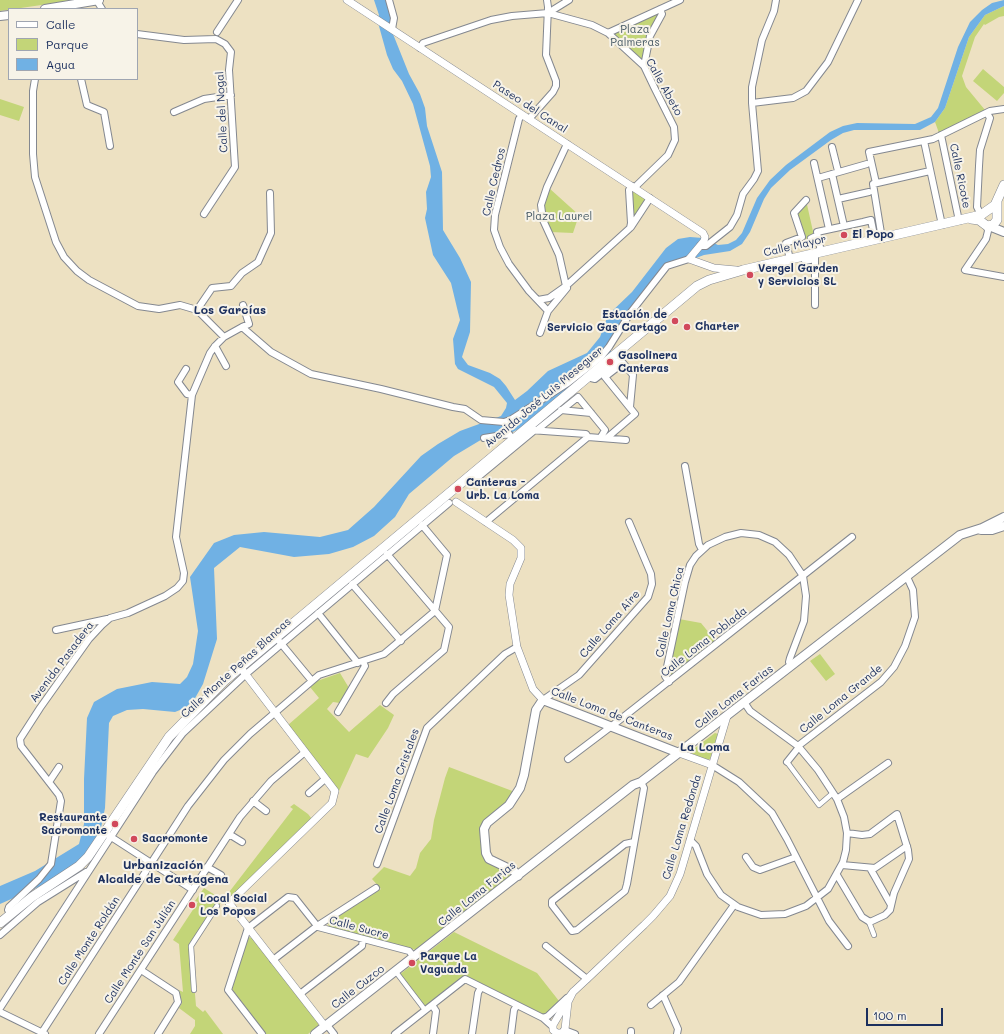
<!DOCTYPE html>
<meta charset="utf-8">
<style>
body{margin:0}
#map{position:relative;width:1004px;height:1034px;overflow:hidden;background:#ede1c2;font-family:Mali,sans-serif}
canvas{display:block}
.legend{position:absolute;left:8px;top:8px;width:130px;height:72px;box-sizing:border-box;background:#f7f3e8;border:1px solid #9fa5b1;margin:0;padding:5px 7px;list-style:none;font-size:12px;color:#1b2f5e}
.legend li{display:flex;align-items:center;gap:8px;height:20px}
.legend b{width:20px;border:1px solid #9fa5b1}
.scale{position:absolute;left:866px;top:1008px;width:77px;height:18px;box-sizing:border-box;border:2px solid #1b2f5e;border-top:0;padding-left:5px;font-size:12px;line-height:14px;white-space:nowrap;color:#1b2f5e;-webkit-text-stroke:3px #f7f3e8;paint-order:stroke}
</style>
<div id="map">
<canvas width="1004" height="1034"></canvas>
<ul class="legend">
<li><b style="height:5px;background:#fff"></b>Calle</li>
<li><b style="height:11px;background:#c3d578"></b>Parque</li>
<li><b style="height:11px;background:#70b1e4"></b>Agua</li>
</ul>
<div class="scale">100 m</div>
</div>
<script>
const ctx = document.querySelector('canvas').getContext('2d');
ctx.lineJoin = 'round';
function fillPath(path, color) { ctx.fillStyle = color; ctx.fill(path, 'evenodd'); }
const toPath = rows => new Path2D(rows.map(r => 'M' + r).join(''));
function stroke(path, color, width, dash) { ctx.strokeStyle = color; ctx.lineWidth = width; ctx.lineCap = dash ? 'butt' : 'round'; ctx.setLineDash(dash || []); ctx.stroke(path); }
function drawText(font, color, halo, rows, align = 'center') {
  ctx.font = font + ' Mali,sans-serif'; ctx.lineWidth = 4; ctx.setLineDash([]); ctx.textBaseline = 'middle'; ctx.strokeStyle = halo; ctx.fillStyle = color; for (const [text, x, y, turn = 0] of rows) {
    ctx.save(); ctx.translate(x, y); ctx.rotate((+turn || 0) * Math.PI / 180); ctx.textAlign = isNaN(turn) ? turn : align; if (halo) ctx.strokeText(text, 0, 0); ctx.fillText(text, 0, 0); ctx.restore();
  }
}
fillPath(toPath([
 [0,0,76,0,0,11],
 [1004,6,1004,16,999,17,985,25,984,24,975,37,962,76,966,87,985,110,939,133,935,122,945,108,969,37,985,15],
 [660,9,662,14,656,25,644,66,608,33],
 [983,69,1004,87,1004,93,997,101,973,81],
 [0,99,24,107,19,121,0,115],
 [632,186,650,198,630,228],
 [549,188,579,215,573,233,550,232,541,210],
 [806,200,814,236,803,240,794,213],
 [679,619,701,623,715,640,714,643,671,675,669,672],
 [820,654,835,674,826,681,810,661],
 [340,673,349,688,340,703,333,702,327,709,349,732,380,705,394,715,388,728,368,758,356,754,339,791,288,725,319,698,310,687,317,681],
 [715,733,718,734,710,759,707,760,691,753,691,751],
 [449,767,515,792,514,795,486,821,484,854,513,874,416,950,329,927,328,923,381,889,372,879,384,867,410,876,416,868,420,853,431,839,434,820,445,778],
 [294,804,308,814,312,819,236,893,217,906,191,946,196,1006,203,1012,205,1010,223,1034,190,1034,195,1026,195,1020,179,1008,182,1003,179,990,183,992,179,944,173,940,198,902,195,901,204,888,223,900,293,809,290,807],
 [454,932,537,973,559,1001,544,1015,465,976,424,1008,399,975],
 [248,937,253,938,318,1022,318,1026,308,1034,266,1034,232,989]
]), '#c3d578');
fillPath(toPath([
 [374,0,389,0,390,3,391,29,409,74,420,94,425,108,427,126,442,172,443,230,460,258,471,282,470,332,462,357,468,365,490,373,500,379,506,386,515,400,527,391,548,371,587,353,600,337,608,315,632,292,666,248,678,239,690,237,703,238,718,245,728,244,736,240,742,233,757,198,770,180,786,165,830,132,843,126,857,123,915,124,931,117,938,108,958,47,970,22,982,10,992,3,1004,0,1004,6,985,15,969,37,945,108,935,122,920,130,854,130,843,133,831,140,790,170,771,188,764,199,750,232,742,244,730,251,704,255,669,268,633,313,610,349,612,353,526,425,509,434,484,438,454,456,409,494,395,517,374,536,353,547,329,554,294,557,240,547,214,568,217,639,203,684,194,700,185,708,175,712,143,709,127,710,113,716,109,723,105,808,98,843,61,877,0,904,0,886,35,871,79,844,84,824,84,779,87,718,94,702,117,689,152,682,180,684,187,677,193,664,198,631,190,577,214,543,234,535,264,532,320,537,348,530,374,507,421,456,438,444,460,431,501,416,506,408,507,403,494,387,458,369,455,364,453,339,460,320,457,308,451,283,433,255,425,218,427,209,426,192,431,177,430,166,413,104,402,81,393,69,387,55,377,19,379,15]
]), '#70b1e4');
const pedestrian = toPath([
 [810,238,814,236],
 [787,762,819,805,833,793],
 [869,922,874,935],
 [396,972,425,1010],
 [194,990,191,946,217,906]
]);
const minor = toPath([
 [389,0,394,18,392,29],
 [97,1,102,9],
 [548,13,592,25,608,33,644,66,654,87,674,127,675,140,668,155,634,188],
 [217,32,238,0],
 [608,33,680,0],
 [137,34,184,40,216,39,225,44,231,52,229,70,235,167,204,214],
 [420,48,423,43,491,20,512,16,548,13,569,0],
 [644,66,650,36,662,14,660,9],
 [35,79,33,91,33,154,35,177,56,242,64,257,77,271,89,280,138,306,159,309,180,305,197,310,224,337],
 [81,79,87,105,104,112,110,146],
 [752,103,793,98,806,91,828,62,858,0],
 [174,112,204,99,231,95],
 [522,115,519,119,495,215,494,230,500,247,509,264,529,291,548,311],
 [529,119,553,92,556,86,556,81,546,55,548,7,547,0],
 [941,135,959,221],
 [924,141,942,225],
 [832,147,838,171],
 [814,163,829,229],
 [832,174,844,226],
 [818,178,867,164],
 [876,183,869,152,933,139,990,111,1004,109],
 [838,199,869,192],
 [981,215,977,207,979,166,980,150,990,118,987,113],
 [987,226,988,231,986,239,965,270,1004,277],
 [631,227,650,198],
 [882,239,873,184,930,171],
 [700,246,706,246,730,227,737,215,743,194,754,179,758,171,752,103,752,87,762,40,774,11,776,0],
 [821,252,817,232,863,222,871,220,875,240],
 [790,259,786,243,802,237,794,213,806,200],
 [805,261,815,259],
 [566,286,559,255,543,220,541,205,547,187,567,144],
 [538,300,549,298,566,286,630,228,631,223,629,190,632,186],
 [815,305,815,253],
 [197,310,212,288,231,286,242,273,258,262,271,233,270,193],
 [242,327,249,324,243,305],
 [540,333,548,311,567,288],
 [215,346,226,366],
 [186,369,178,382,187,394,192,395],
 [587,377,595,379,618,361,623,363,633,375,630,407],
 [561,410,591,413],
 [528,427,530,430,586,434,588,437,626,440],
 [537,430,578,397,605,430,601,437],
 [608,437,635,414,605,377,623,363],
 [484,438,509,434,513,439],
 [685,466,699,544,702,550],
 [477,478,535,430],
 [486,522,588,437],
 [352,584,401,641],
 [318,613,358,663],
 [56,630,107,619],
 [279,641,312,681],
 [669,682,665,676,685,582,690,565,696,556,708,545,725,537,741,533,759,535,775,542,789,555,803,576,806,596,804,621,790,658,789,662,791,666],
 [543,700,579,675,648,597,652,584,651,574,629,522],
 [386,703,393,694,444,650,449,627,387,554],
 [338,712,365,666,363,661],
 [798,746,881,682,894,667,905,646,915,617,913,590,907,577],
 [568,759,617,722,852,537],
 [787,762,799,747],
 [712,765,739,782,772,813,787,839,829,921,848,946],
 [49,782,59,767],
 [309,793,325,779],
 [837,799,888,763],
 [253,801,266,811],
 [229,834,242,842],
 [108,835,193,890],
 [690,840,696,846,707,874,721,895,738,907,761,915,785,914,806,906,828,889,843,862,846,850,847,833,844,817,837,799,818,770,798,746,750,711,744,702],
 [634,842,625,844,552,901,552,905,572,931,577,930,625,891,627,884,644,788,641,782],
 [746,857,753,867,760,870,796,857],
 [377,864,427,728,505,654,517,647],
 [842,865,875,868,907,846],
 [207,867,221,875],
 [870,868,891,905],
 [837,875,862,917,870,922,885,915,890,910,894,893,909,859,908,850,897,814,870,834,862,835,847,833],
 [11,914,8,910,9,907,39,879,51,864,61,801,59,795,21,746,20,739,40,708,89,639,102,625,110,618,128,613,165,596,177,588,183,581,184,573,176,537,192,395,210,353,215,346,224,337,242,327,271,352,311,374,381,389,453,407,465,409,481,420,504,422,510,420,568,383,600,358,609,347,631,312,667,266,689,259],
 [0,935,38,902,86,872],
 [546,946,587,979],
 [273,960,317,926,376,888],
 [141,970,176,993,178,1002,158,1034],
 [300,994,362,946,363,939],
 [663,995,678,1029,677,1034],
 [432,1005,436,1011,433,1034],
 [651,1005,679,982,734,905],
 [0,1008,153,772,183,733,246,674,449,503],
 [0,1012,45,1034],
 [543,1018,548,1016,567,998],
 [327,1025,334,1034],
 [563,1032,567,1031,575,1034],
 [41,1034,188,806,224,760,250,734,319,675,384,654,435,611,447,555,422,525],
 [99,1034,240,817,271,781,305,752],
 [262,1034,228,990,248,928,288,897,295,898,318,927,409,951,414,957],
 [395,1034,465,979,543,1018,552,1026],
 [472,1034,478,993,481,987],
 [511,1034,514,1010,517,1005],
 [631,1034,631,1031]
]);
const tertiary = toPath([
 [347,0,703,233,705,237,704,241,689,259,714,268,736,270],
 [456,502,513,540,521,548,521,558,510,584,509,595,517,647,533,689,543,700],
 [240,667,335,791,332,803,229,903,324,1025,327,1025],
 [679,753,712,765],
 [573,992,568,1002,565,1029,562,1033,557,1033,553,1030,553,1025,570,996,573,992,587,979,644,925,653,916,670,896,680,874,727,716]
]);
const secondary = toPath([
 [45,9,99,0],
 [0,16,9,15],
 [989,226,1004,232],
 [981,530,992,530,1004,526],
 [518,876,514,871,489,859,486,853,484,829,487,823,509,805,520,788,524,775,536,710,542,701,543,700,679,753],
 [315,1034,633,785,641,782,960,535,982,528,1004,517]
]);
const primary = toPath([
 [971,219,979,220,987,226,993,225,997,220,997,201],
 [0,923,32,897,79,866,88,857,169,737,224,681,697,286,709,280,743,270,981,215,995,205,1004,185]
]);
stroke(pedestrian, '#848890', 6);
stroke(minor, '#848890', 8);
stroke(tertiary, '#848890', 8);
stroke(secondary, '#848890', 10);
stroke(primary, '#848890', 10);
stroke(pedestrian, '#fff', 4.5);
stroke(minor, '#fff', 6);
stroke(tertiary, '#fff', 7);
stroke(secondary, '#fff', 8);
stroke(primary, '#fff', 9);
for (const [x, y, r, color] of [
 [844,235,4,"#d1495b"],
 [750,275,4,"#d1495b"],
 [675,321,4,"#d1495b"],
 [687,327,4,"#d1495b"],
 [610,362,4,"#d1495b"],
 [458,489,4,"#d1495b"],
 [115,824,4,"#d1495b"],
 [134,839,4,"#d1495b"],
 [192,905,4,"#d1495b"],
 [412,963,4,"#d1495b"]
]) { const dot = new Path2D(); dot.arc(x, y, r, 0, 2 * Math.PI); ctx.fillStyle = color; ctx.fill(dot); stroke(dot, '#f7f3e8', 1.5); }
drawText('11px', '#455864', '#f7f3e8', [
 ["Plaza",635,30],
 ["Palmeras",635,43],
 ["Plaza Laurel",559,217]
]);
drawText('11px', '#1b2f5e', '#f7f3e8', [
 ["Calle Abeto",664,87,61],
 ["Paseo del Canal",530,107,33],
 ["Calle del Nogal",222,112,-93],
 ["Calle Ricote",960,176,78],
 ["Calle Cedros",494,182,-77],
 ["Calle Mayor",795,246,-13],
 ["Avenida José Luis Meseguer",544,397,-40],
 ["Calle Loma Chica",670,612,-77],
 ["Calle Loma Aire",610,624,-49],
 ["Calle Loma Poblada",704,642,-38],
 ["Avenida Pasadera",62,662,-53],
 ["Calle Monte Peñas Blancas",236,668,-42],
 ["Calle Loma Farias",734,697,-38],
 ["Calle Loma Grande",841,699,-39],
 ["Calle Loma de Canteras",612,714,21],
 ["Calle Loma Cristales",397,781,-70],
 ["Calle Loma Redonda",682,827,-73],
 ["Calle Loma Farias",477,894,-39],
 ["Calle Sucre",359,928,15],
 ["Calle Monte Roldán",89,941,-57],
 ["Calle Monte San Julián",140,952,-57],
 ["Calle Cuzco",358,987,-38]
]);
drawText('bold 11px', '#1b2f5e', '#f7f3e8', [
 ["El Popo",852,235],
 ["Vergel Garden",758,269],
 ["y Servicios SL",758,282],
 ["Estación de",667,315,"right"],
 ["Servicio Gas Cartago",667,328,"right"],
 ["Charter",695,327],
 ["Gasolinera",618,356],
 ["Canteras",618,369],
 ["Canteras -",466,483],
 ["Urb. La Loma",466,496],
 ["Restaurante",107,818,"right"],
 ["Sacromonte",107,831,"right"],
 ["Sacromonte",142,839],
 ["Local Social",200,899],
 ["Los Popos",200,912],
 ["Parque La",420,957],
 ["Vaguada",420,970]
], 'left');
drawText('bold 12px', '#1b2f5e', '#f7f3e8', [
 ["Los Garcías",230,310],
 ["La Loma",705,747],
 ["Urbanización",163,865],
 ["Alcalde de Cartagena",163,879]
]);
</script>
